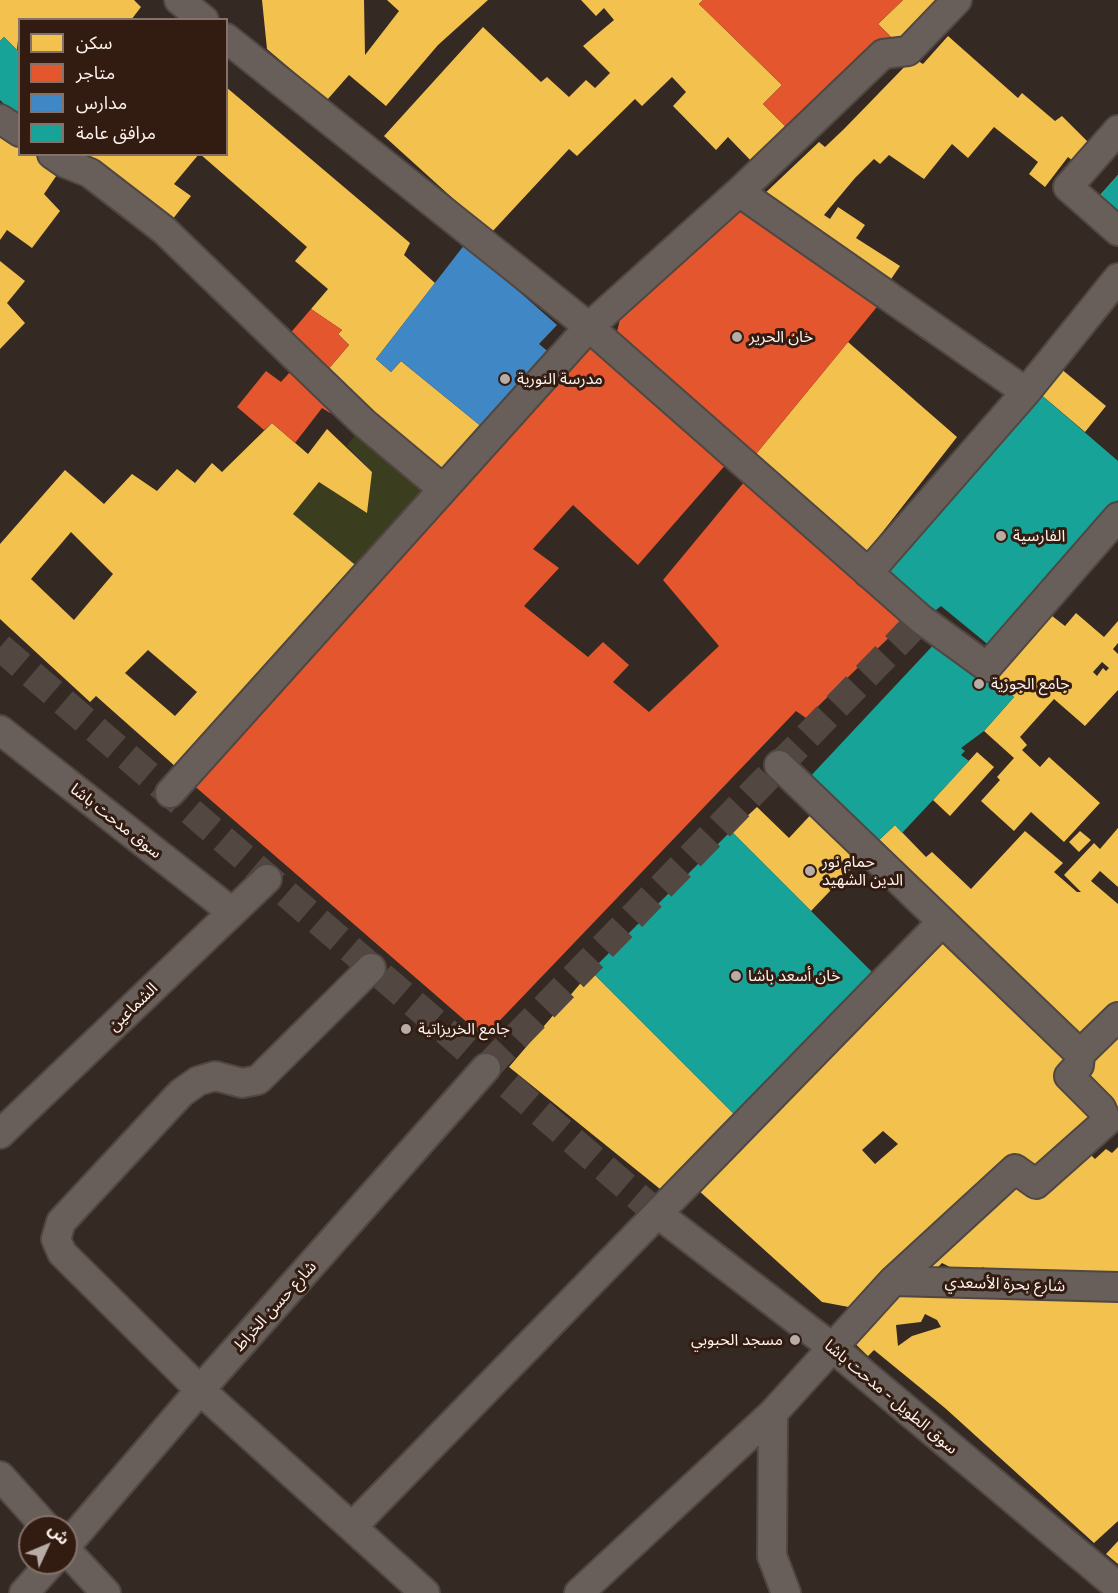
<!DOCTYPE html>
<meta charset="utf-8">
<style>
body{margin:0}
#map{position:relative;width:1118px;height:1593px;overflow:hidden;background:#352923;font-family:"Golos Text","Noto Sans Arabic",sans-serif}
canvas{display:block}
.legend{position:absolute;left:18px;top:18px;width:210px;height:138px;box-sizing:border-box;background:#321c12;border:2px solid #847269;margin:0;padding:8px 10px;list-style:none;font-size:18px;color:#fef2ec}
.legend li{display:flex;align-items:center;gap:12px;height:30px}
.legend b{width:30px;border:2px solid #847269}
.north{position:absolute;left:18px;top:1515px;width:60px;height:60px;box-sizing:border-box;background:#321c12;border:2px solid #847269;border-radius:50%;rotate:46deg;font-size:16px;font-weight:700;line-height:24px;text-align:center;color:#fef2ec}
.north::after{content:'';display:block;margin:auto;width:21px;height:27px;background:#b8aca6;clip-path:polygon(50% 0,100% 100%,50% 72%,0 100%)}
</style>
<div id="map">
<canvas width="1118" height="1593"></canvas>
<ul class="legend">
<li><b style="height:16px;background:#f2c14e"></b>سكن</li>
<li><b style="height:16px;background:#e4572e"></b>متاجر</li>
<li><b style="height:16px;background:#3f88c5"></b>مدارس</li>
<li><b style="height:16px;background:#17a398"></b>مرافق عامة</li>
</ul>
<div class="north">ش</div>
</div>
<script>
const ctx = document.querySelector('canvas').getContext('2d');
ctx.lineJoin = 'round';
function fillPath(path, color) { ctx.fillStyle = color; ctx.fill(path, 'evenodd'); }
const toPath = rows => new Path2D(rows.map(r => 'M' + r).join(''));
function stroke(path, color, width, dash) { ctx.strokeStyle = color; ctx.lineWidth = width; ctx.lineCap = dash ? 'butt' : 'round'; ctx.setLineDash(dash || []); ctx.stroke(path); }
function drawText(font, color, halo, rows, align = 'center') {
  ctx.font = font + ' "Golos Text","Noto Sans Arabic",sans-serif'; ctx.lineWidth = 6; ctx.setLineDash([]); ctx.textBaseline = 'middle'; ctx.strokeStyle = halo; ctx.fillStyle = color; for (const [text, x, y, turn = 0] of rows) {
    ctx.save(); ctx.translate(x, y); ctx.rotate((+turn || 0) * Math.PI / 180); ctx.textAlign = isNaN(turn) ? turn : align; if (halo) ctx.strokeText(text, 0, 0); ctx.fillText(text, 0, 0); ctx.restore();
  }
}
fillPath(toPath([
 [364,423,443,489,366,575,293,514,319,482,367,512,372,472,347,446]
]), '#3a3e1e');
fillPath(toPath([
 [0,0,134,0,141,7,131,20,20,20,17,50,4,37,0,41],
 [262,0,364,0,365,55,399,11,387,0,488,0,438,45,386,106,349,75,327,100,267,49],
 [581,0,703,0,699,4,782,85,763,104,792,133,755,165,728,137,716,150,673,106,686,92,672,77,642,106,635,99,577,156,569,149,491,233,384,136,483,27,541,82,547,77,569,97,586,80,595,88,610,73,583,46,614,20,604,8,596,16],
 [903,0,945,0,901,47,878,24],
 [948,36,1018,98,1022,93,1055,121,1062,116,1089,143,1074,162,1068,157,1045,187,1029,174,1038,162,994,127,968,158,952,144,924,179,889,155,880,164,874,159,855,178,824,215,830,219,838,207,865,225,856,238,900,266,889,282,761,197,819,142,825,147,844,129,913,58,923,64],
 [226,87,410,243,404,255,435,283,376,359,391,372,401,361,482,427,434,481,326,372,349,345,338,334,342,330,311,309,328,289,295,261,307,247,200,154,226,154],
 [20,120,20,154,199,154,174,184,191,196,164,230,65,163,44,194,60,211,32,248,7,230,0,240,0,122],
 [1118,175,1118,225,1093,203],
 [0,261,25,281,7,303,25,323,0,349],
 [848,342,957,437,866,553,756,454],
 [1060,368,1106,406,1085,432,1039,393],
 [272,423,308,454,327,429,372,472,367,513,319,482,293,514,359,568,176,767,96,696,90,702,0,619,0,544,65,470,104,504,132,474,157,491,177,469,195,483,212,463,222,472],
 [71,532,113,574,74,620,31,579],
 [148,650,197,692,175,716,125,673],
 [1047,612,1065,626,1076,613,1104,637,1118,621,1118,643,1113,649,1118,654,1118,690,1085,726,1054,699,1020,737,1027,745,1022,750,1040,767,1049,757,1100,803,1064,842,1031,812,1014,831,981,801,1000,780,997,777,1014,758,984,731,1014,697,992,679],
 [1102,662,1109,668,1106,671,1103,668,1097,676,1093,672],
 [977,752,994,767,950,816,933,800],
 [757,807,789,838,817,808,865,854,811,911,731,831],
 [895,825,926,857,932,852,971,889,1025,831,1063,863,1054,872,1077,892,1081,892,1064,875,1094,843,1100,849,1118,828,1118,887,1100,871,1091,881,1118,904,1118,1006,1081,1043,878,841],
 [1080,831,1091,840,1079,852,1069,842],
 [941,934,1061,1045,1118,1026,1118,1131,1107,1121,1039,1181,1015,1157,854,1308,822,1302,697,1189],
 [883,1131,898,1144,875,1164,862,1150],
 [591,971,740,1120,665,1193,509,1067],
 [1118,1147,1118,1280,994,1277,983,1267,968,1276,942,1263,928,1277,920,1271,1014,1183,1027,1183,1044,1196,1089,1153,1095,1159,1106,1149,1112,1153],
 [899,1288,1118,1297,1118,1521,1094,1543,945,1408,874,1350,868,1356,847,1336],
 [925,1314,937,1320,941,1327,912,1336,898,1346,896,1325,921,1322],
 [1118,1541,1118,1564,1106,1554]
]), '#f2c14e');
fillPath(toPath([
 [703,0,903,0,878,24,891,37,792,133,763,104,782,85,699,4],
 [746,211,881,302,756,454,617,332,620,319,720,218],
 [311,309,342,330,338,334,349,345,326,372,348,391,330,413,322,408,295,443,272,423,264,430,237,407,266,371,281,382,300,361,281,344],
 [590,339,728,462,638,565,573,505,533,549,559,568,524,606,588,657,603,642,629,665,613,682,649,712,719,646,663,580,745,481,906,621,806,718,796,711,484,1037,191,783]
]), '#e4572e');
fillPath(toPath([
 [465,244,557,325,539,344,551,354,482,427,401,361,391,372,376,359]
]), '#3f88c5');
fillPath(toPath([
 [4,37,17,50,20,47,20,120,0,100,0,41],
 [1118,175,1118,225,1093,203],
 [1039,393,1118,461,1118,500,991,647,941,606,931,614,885,573],
 [939,639,1014,697,984,731,961,748,965,751,961,755,969,761,933,800,902,833,895,825,878,841,806,781],
 [731,831,881,981,740,1120,591,971]
]), '#17a398');
stroke(toPath([
 [0,647,658,1214],
 [486,1068,921,619]
]), '#534741', 28, [28, 14]);
const minor = toPath([
 [179,0,204,20],
 [957,0,908,51,883,54,739,192,589,327,921,619,987,667,1118,517],
 [0,119,20,132],
 [1118,130,1068,187,1118,231],
 [52,154,65,163,90,173,164,230,364,423,443,489],
 [739,192,1026,392],
 [868,573,1026,392,1118,278],
 [0,730,232,912],
 [779,765,1080,1054,1118,1017],
 [170,793,589,327,226,38],
 [371,968,258,1080,242,1083,215,1076,198,1081,181,1093,61,1222,56,1239,62,1253,200,1390,425,1593],
 [0,1134,267,879],
 [658,1214,833,1348,1118,1587],
 [893,1281,1118,1287],
 [773,1413,772,1556,786,1593],
 [0,1476,46,1527],
 [352,1527,942,922],
 [66,1546,200,1390,486,1068],
 [66,1550,106,1593],
 [24,1593,51,1563],
 [579,1593,773,1413,893,1281,1015,1169,1036,1184,1107,1121,1101,1108,1069,1076,1079,1065,1080,1054]
]);
stroke(minor, '#514742', 32);
stroke(minor, '#685f5a', 28);
for (const [x, y, r, color] of [
 [737,337,6,"#b8aca6"],
 [505,379,6,"#b8aca6"],
 [1001,536,6,"#b8aca6"],
 [979,684,6,"#b8aca6"],
 [810,871,6,"#b8aca6"],
 [736,976,6,"#b8aca6"],
 [406,1029,6,"#b8aca6"],
 [795,1340,6,"#b8aca6"]
]) { const dot = new Path2D(); dot.arc(x, y, r, 0, 2 * Math.PI); ctx.fillStyle = color; ctx.fill(dot); stroke(dot, '#321c12', 2); }
drawText('16px', '#fef2ec', '#321c12', [
 ["خان الحرير",749,337],
 ["مدرسة النورية",517,379],
 ["الفارسية",1013,536],
 ["جامع الجوزية",991,684],
 ["حمام نور",822,862],
 ["الدين الشهيد",822,880],
 ["خان أسعد باشا",748,976],
 ["جامع الخريزاتية",418,1029],
 ["مسجد الحبوبي",783,1340,"right"]
], 'left');
drawText('16px', '#fef2ec', '#321c12', [
 ["سوق مدحت باشا",116,821,38],
 ["الشماعين",133,1007,-44],
 ["شارع بحرة الأسعدي",1005,1284,2],
 ["شارع حسن الخراط",275,1306,-48],
 ["سوق الطويل - مدحت باشا",891,1397,40]
]);
</script>
